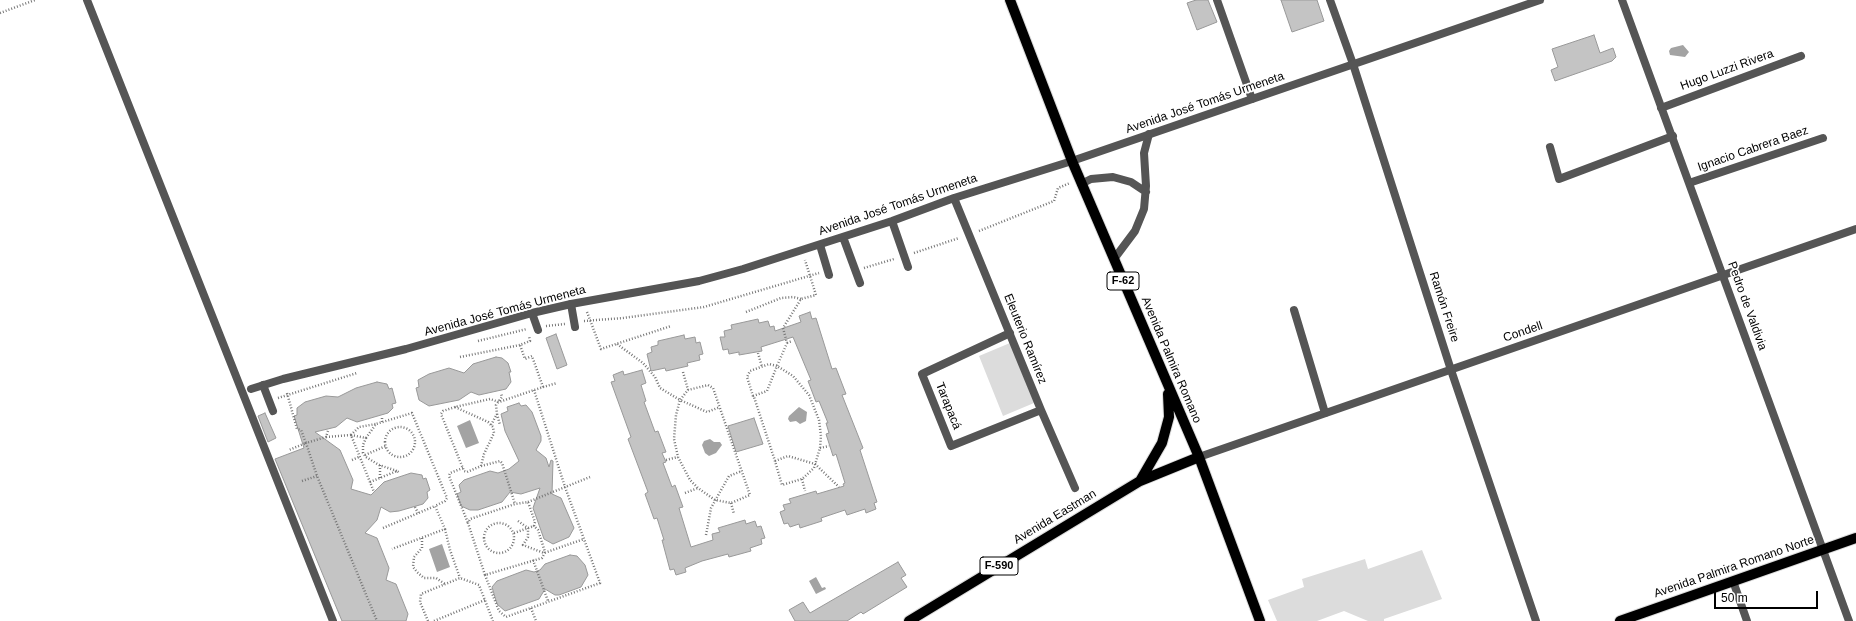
<!DOCTYPE html>
<meta charset="utf-8">
<style>
body{margin:0}
#map{position:relative;width:1856px;height:621px;overflow:hidden;background:#fff;font-family:Arial,sans-serif}
canvas{display:block}
.scale{position:absolute;left:1714px;top:591px;width:104px;height:18px;box-sizing:border-box;border:2px solid #000;border-top:0;padding-left:5px;font-size:12px;line-height:14px;white-space:nowrap;color:#000;-webkit-text-stroke:3px #fff;paint-order:stroke}
</style>
<div id="map">
<canvas width="1856" height="621"></canvas>
<div class="scale">50 m</div>
</div>
<script>
const ctx = document.querySelector('canvas').getContext('2d');
ctx.lineJoin = 'round';
function fillPath(path, color) { ctx.fillStyle = color; ctx.fill(path, 'evenodd'); }
const toPath = rows => new Path2D(rows.map(r => 'M' + r).join(''));
function stroke(path, color, width, dash) { ctx.strokeStyle = color; ctx.lineWidth = width; ctx.lineCap = dash ? 'butt' : 'round'; ctx.setLineDash(dash || []); ctx.stroke(path); }
function drawText(font, color, halo, rows, align = 'center') {
  ctx.font = font + ' Arial,sans-serif'; ctx.lineWidth = 3.5; ctx.setLineDash([]); ctx.textBaseline = 'middle'; ctx.strokeStyle = halo; ctx.fillStyle = color; for (const [text, x, y, turn = 0] of rows) {
    ctx.save(); ctx.translate(x, y); ctx.rotate((+turn || 0) * Math.PI / 180); ctx.textAlign = isNaN(turn) ? turn : align; if (halo) ctx.strokeText(text, 0, 0); ctx.fillText(text, 0, 0); ctx.restore();
  }
}
fillPath(toPath([
 [1010,343,1034,403,1003,416,979,356],
 [1422,550,1442,599,1384,619,1384,621,1368,621,1344,611,1317,621,1277,621,1268,600,1304,587,1302,579,1365,559,1368,569]
]), '#dcdcdc');
fillPath(toPath([
 [1683,45,1689,52,1685,57,1670,55,1669,51,1671,48],
 [799,407,807,412,806,421,800,424,796,421,790,422,788,419,789,416],
 [470,420,479,443,466,448,457,426],
 [710,439,714,442,720,442,722,445,716,453,709,456,705,453,702,445,704,441],
 [442,544,450,567,437,572,429,549],
 [816,577,822,588,825,587,826,589,816,594,809,581]
]), '#a3a3a3');
const building = toPath([
 [1196,0,1208,0,1217,22,1197,30,1187,3,1196,0],
 [1281,0,1317,0,1324,21,1292,32,1281,0],
 [1594,35,1600,53,1613,48,1616,57,1612,61,1555,81,1551,70,1558,67,1552,49,1594,35],
 [810,312,812,319,816,318,832,369,836,368,846,394,842,395,863,448,860,450,877,502,874,503,876,509,866,513,865,509,847,515,845,510,821,518,822,521,800,528,799,524,790,527,788,523,784,524,780,512,785,510,783,505,791,503,789,499,816,491,817,494,844,486,843,484,845,483,836,454,833,456,826,434,829,433,826,423,828,423,819,401,816,402,808,381,811,380,793,337,761,347,762,351,739,355,739,352,729,354,728,349,723,350,720,337,725,337,724,331,732,329,731,325,758,319,759,323,768,321,770,327,774,326,775,331,801,322,799,316,810,312],
 [556,334,567,365,557,369,546,338,556,334],
 [684,335,685,339,695,337,696,343,700,342,703,354,699,355,700,360,687,363,688,366,666,371,665,368,651,371,647,354,652,352,651,347,658,345,658,341,684,335],
 [496,357,502,358,508,363,511,372,509,372,511,382,506,389,479,395,471,392,459,400,429,406,419,400,416,388,419,387,418,380,429,374,449,368,464,373,473,364,496,357],
 [642,370,646,383,641,385,646,401,644,402,655,432,658,431,666,452,662,453,666,462,663,463,672,487,675,485,683,507,679,508,691,547,713,540,712,534,720,532,718,528,745,520,746,524,755,521,757,527,761,526,765,538,761,539,762,544,750,548,751,551,729,557,728,554,702,561,685,568,686,572,676,575,674,569,670,570,662,540,664,540,657,518,654,519,645,494,648,492,628,439,631,437,611,382,615,381,613,375,623,371,624,375,642,370],
 [377,382,387,384,389,389,392,388,396,403,392,404,393,408,388,413,357,422,347,418,336,427,315,432,340,450,353,480,351,489,371,495,384,482,411,473,422,475,423,479,426,478,430,490,427,492,428,498,423,504,399,511,390,512,381,507,377,520,365,533,377,538,389,568,386,580,396,584,408,614,406,621,342,621,275,459,304,448,294,416,297,415,297,408,305,402,326,396,338,397,356,388,377,382],
 [519,403,521,406,526,405,532,412,541,436,541,441,536,450,546,458,549,467,551,460,553,461,552,494,561,498,574,528,569,537,553,544,544,539,533,508,540,488,521,494,510,492,502,502,478,510,470,510,461,506,457,494,461,492,459,485,464,480,490,471,498,473,509,469,519,461,505,431,501,414,508,411,507,407,519,403],
 [265,413,276,438,268,442,258,416,265,413],
 [754,418,763,444,736,452,728,426,754,418],
 [570,555,577,556,585,565,588,575,581,587,559,595,555,595,545,589,539,599,505,611,497,604,492,587,497,581,526,570,534,572,540,570,545,564,570,555],
 [898,562,906,575,901,578,907,587,863,614,861,612,847,621,795,621,789,610,803,602,810,613,898,562]
]);
fillPath(building, '#c4c4c4');
stroke(building, '#999', 1);
const primary = toPath([
 [1010,0,1072,161,1199,457,1260,621],
 [1140,481,1162,443,1169,417,1168,394],
 [909,621,1140,481,1199,457],
 [1620,621,1856,538]
]);
stroke(primary, '#dbdbdb', 12);
stroke(toPath([
 [0,13,35,0],
 [979,231,1054,201,1058,188,1070,183],
 [914,253,959,238],
 [864,268,894,259],
 [587,312,601,349,671,326],
 [746,312,781,298,793,297,801,299],
 [584,321,623,318,704,307,819,273],
 [546,326,565,324],
 [478,341,527,329],
 [787,343,792,341],
 [617,344,643,363,655,377,660,388,680,400,676,415,674,439,678,457,690,480,698,488,715,500,731,503,750,495,713,388,708,385,688,390,680,400,707,412,720,407],
 [758,353,762,367],
 [460,357,520,345],
 [683,372,688,390],
 [543,387,557,383],
 [287,393,297,429,301,430,306,443,289,450],
 [753,396,767,391,777,366,769,364,750,371,747,377,753,396,754,397,775,461,782,485,802,479,814,468,820,448,821,436,819,420,809,395,793,376,777,366,787,343,783,328,801,299,816,295,805,260],
 [278,398,357,373],
 [455,407,443,411,441,414,464,471,467,472,481,466,484,454,494,433,493,427,488,422,455,407,490,399,499,402,543,387,532,356,525,359,520,345,530,341,529,336],
 [497,414,500,425],
 [382,418,382,422],
 [491,425,497,414,496,405,502,397,501,393],
 '385 442a15 15 0 1 1 30 0a15 15 0 1 1-30 0Z',
 [328,431,326,437,306,443,317,476,377,621],
 [351,435,366,438,363,445,363,453,366,457,379,465,397,471],
 [351,435,359,427,376,424],
 [326,437,351,435,374,492],
 [366,438,376,424,412,413,447,498,445,501,435,506,445,529,392,549],
 [820,448,829,446],
 [365,455,386,446],
 [352,460,359,457],
 [666,460,678,457],
 [775,461,788,456,815,464,839,487],
 [380,465,380,478],
 [481,466,500,461,502,463,515,504,470,519,468,523,485,575,542,558,545,552,538,530,534,526,535,522,528,502,515,504],
 [463,468,450,473,449,476,468,523],
 [802,479,805,491],
 [302,481,317,476],
 [370,482,397,471,400,473],
 [685,493,698,488],
 [528,502,590,477],
 [731,503,734,514],
 [415,507,418,513],
 [518,521,528,528,528,537,523,545,544,553,584,539],
 '484 538a15 15 0 1 1 30 0a15 15 0 1 1-30 0Z',
 [383,528,435,506],
 [445,529,450,550,460,578],
 [514,533,534,526],
 [706,535,711,508,729,476,742,471],
 [422,538,422,548,414,557,413,567,417,572,424,578,436,578,445,584],
 [533,560,548,601],
 [485,575,499,611,506,617,600,583,565,487,534,390],
 [531,608,536,621],
 [428,621,420,602,421,594,460,578,479,585,493,621],
 [434,621,485,600]
]), '#777', 2.5, [1, 2]);
stroke(toPath([
 [87,0,333,621],
 [1550,147,1559,179,1673,136],
 [1081,184,1091,179,1113,177,1131,182,1146,192],
 [820,245,829,275],
 [1114,259,1135,231,1144,209,1146,186,1144,153,1149,134],
 [571,304,575,327],
 [1294,310,1325,413],
 [532,313,538,330],
 [263,385,273,411],
 [1733,581,1747,621]
]), '#555', 8);
stroke(toPath([
 [1217,0,1252,99],
 [1330,0,1353,64,1451,370,1536,621],
 [1622,0,1849,621],
 [1661,108,1801,56],
 [1689,183,1823,138],
 [954,198,1041,410,1075,488],
 [892,221,908,267],
 [843,237,860,283],
 [1010,333,922,374,951,446,1041,410],
 [251,389,283,379,406,349,532,313,571,304,699,281,743,269,892,221,954,198,1072,161]
]), '#555', 8);
stroke(toPath([
 [1072,161,1540,0],
 [1199,457,1856,229]
]), '#555', 8);
stroke(primary, '#000', 10);
for (const [x, y, w] of [
 [1123,281,32],
 [999,566,38]
]) { const box = new Path2D(); box.roundRect(x - w / 2, y - 9, w, 18, 3); ctx.fillStyle = '#fff'; ctx.fill(box); stroke(box, '#000', 1); }
drawText('bold 11px', '#000', null, [
 ["F-62",1123,281],
 ["F-590",999,566]
]);
drawText('12px', '#000', '#fff', [
 ["Hugo Luzzi Rivera",1727,70,-20],
 ["Avenida José Tomás Urmeneta",1205,103,-19],
 ["Ignacio Cabrera Baez",1753,149,-19],
 ["Avenida José Tomás Urmeneta",898,205,-19],
 ["Pedro de Valdivia",1747,306,70],
 ["Ramón Freire",1444,307,72],
 ["Avenida José Tomás Urmeneta",505,311,-15],
 ["Condell",1523,332,-19],
 ["Eleuterio Ramírez",1025,339,68],
 ["Avenida Palmira Romano",1171,360,67],
 ["Tarapacá",948,406,68],
 ["Avenida Eastman",1055,517,-31],
 ["Avenida Palmira Romano Norte",1734,567,-19]
]);
</script>
